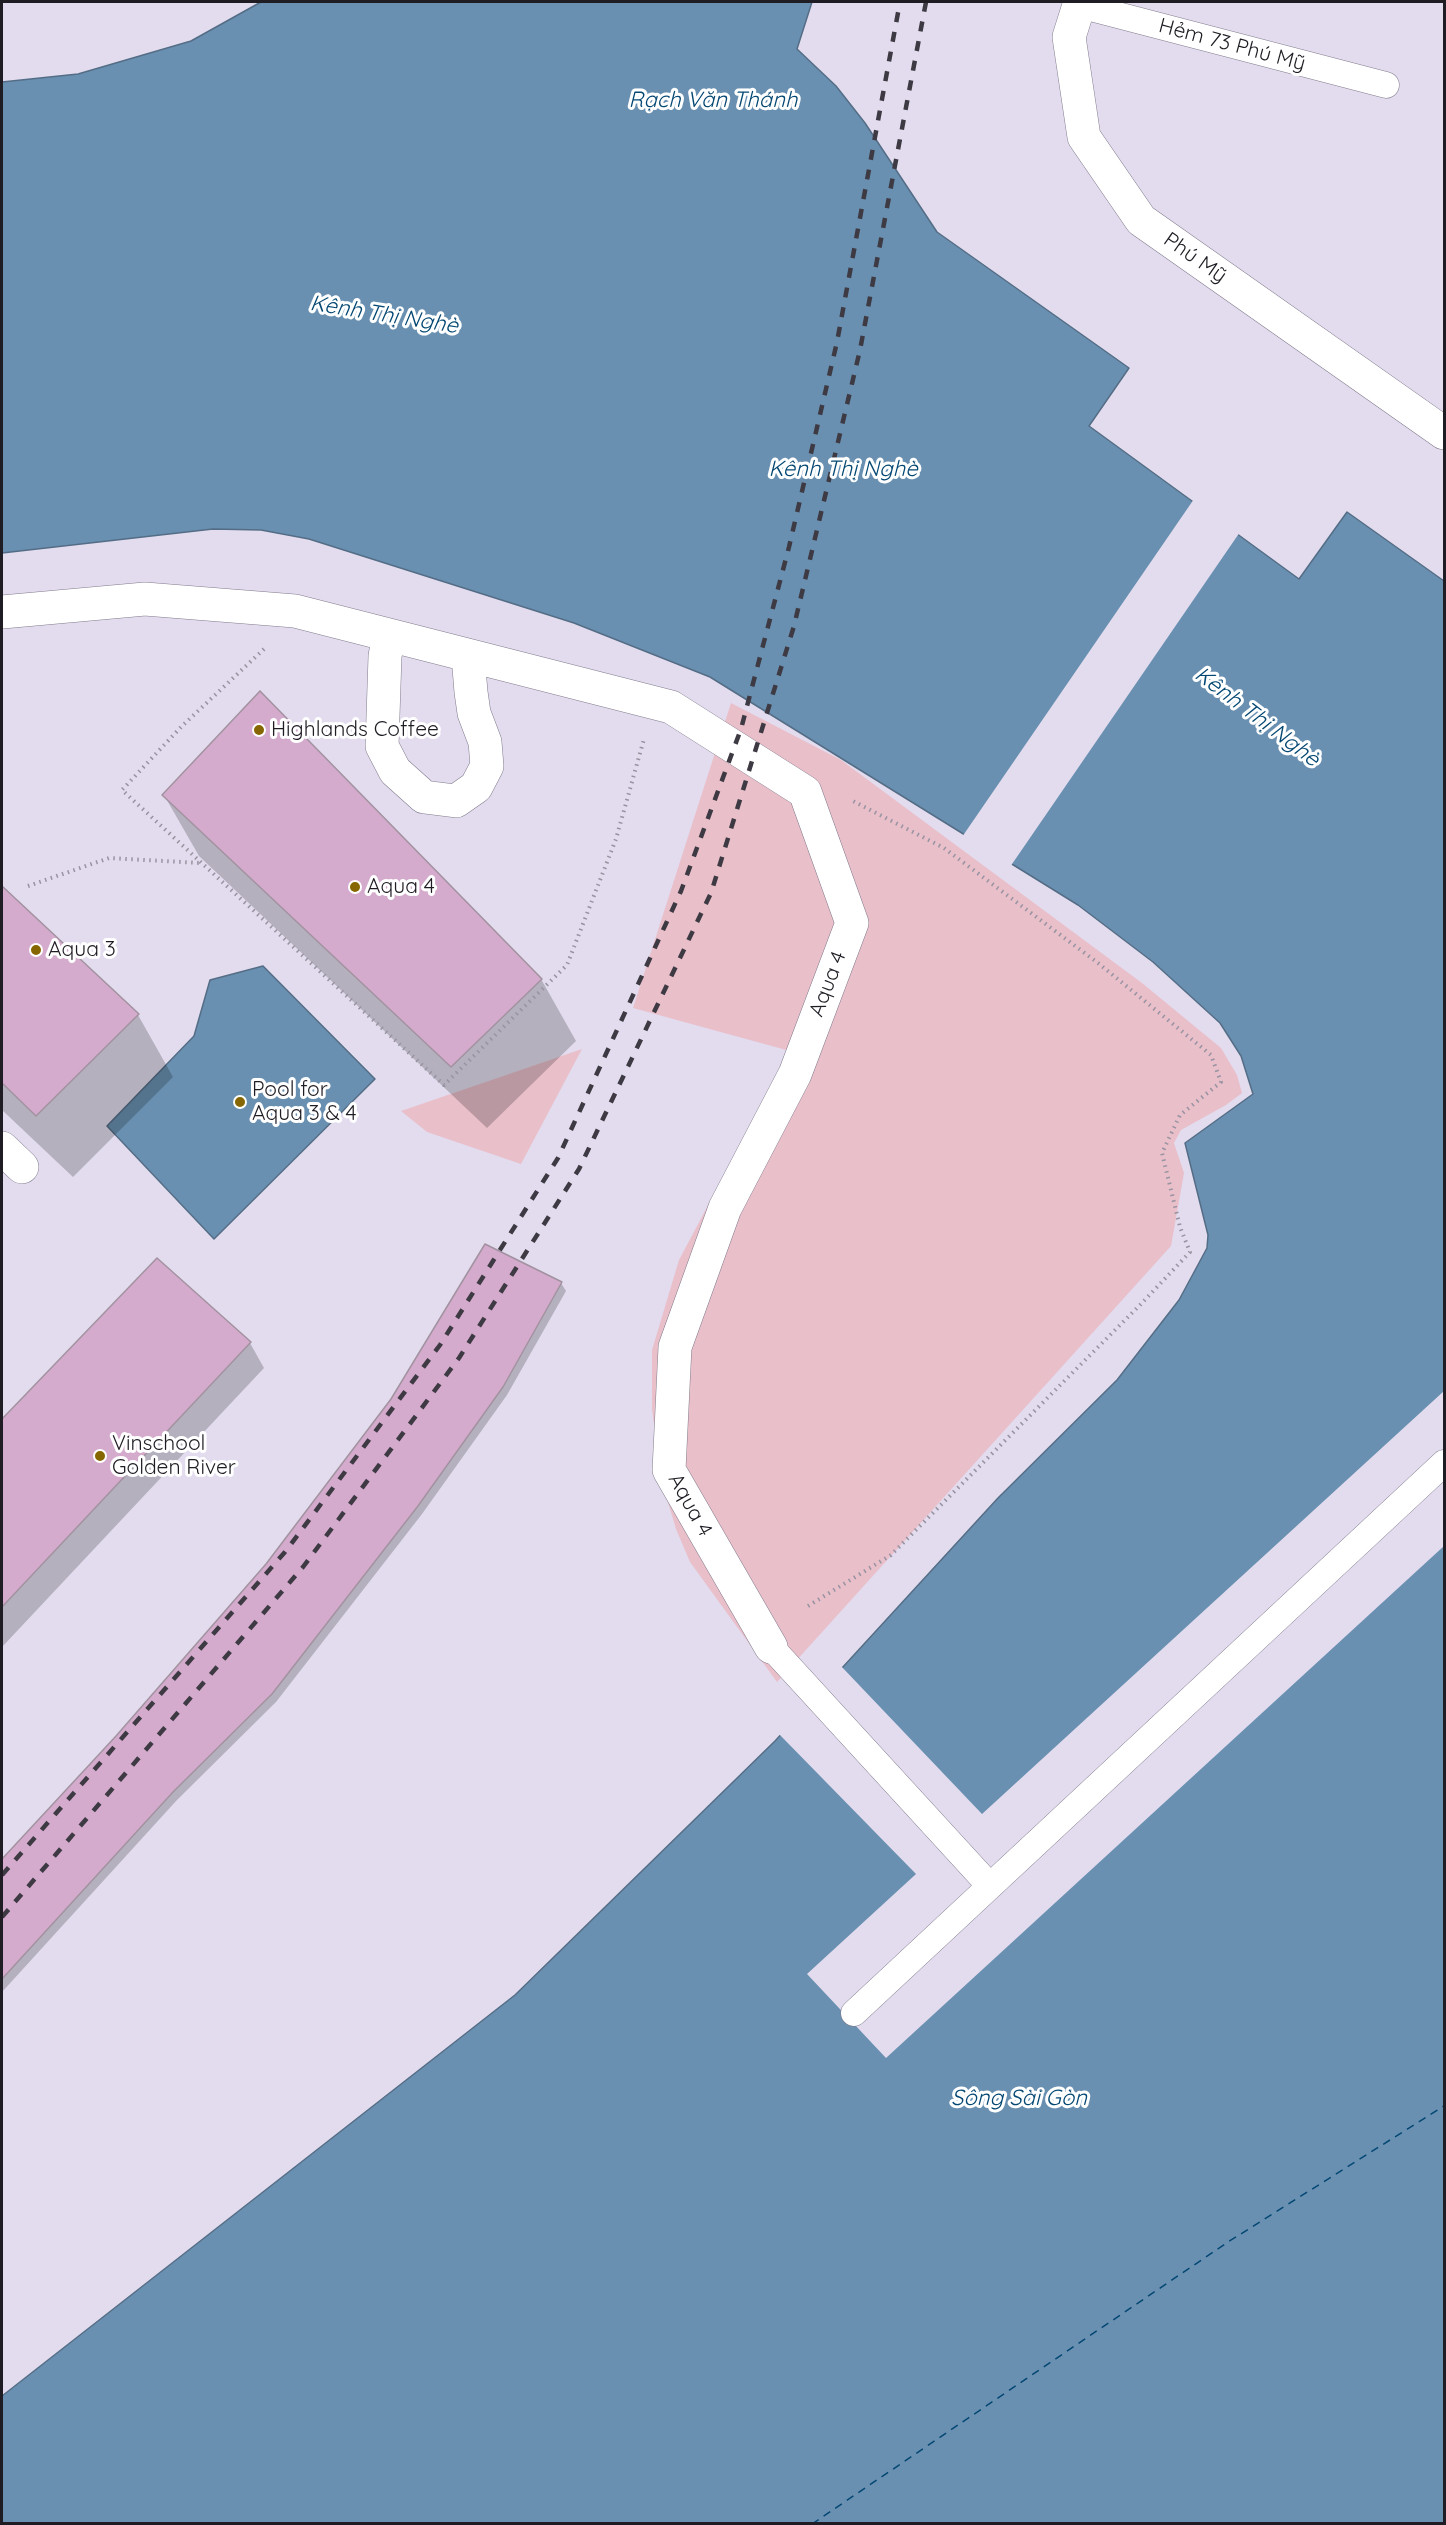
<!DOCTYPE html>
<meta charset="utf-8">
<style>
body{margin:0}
#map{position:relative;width:1446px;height:2525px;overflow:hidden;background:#e2dcee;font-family:Quicksand,sans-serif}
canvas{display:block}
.frame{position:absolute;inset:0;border:3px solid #1f1c23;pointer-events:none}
</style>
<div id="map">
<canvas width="1446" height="2525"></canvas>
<div class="frame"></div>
</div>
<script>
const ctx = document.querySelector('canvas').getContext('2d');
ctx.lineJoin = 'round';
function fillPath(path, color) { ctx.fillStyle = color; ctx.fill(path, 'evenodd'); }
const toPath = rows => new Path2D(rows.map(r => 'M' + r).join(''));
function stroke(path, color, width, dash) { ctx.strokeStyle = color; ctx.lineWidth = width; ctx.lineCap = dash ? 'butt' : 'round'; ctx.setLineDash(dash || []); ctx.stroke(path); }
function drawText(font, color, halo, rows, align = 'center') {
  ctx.font = font + ' Quicksand,sans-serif'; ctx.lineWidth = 6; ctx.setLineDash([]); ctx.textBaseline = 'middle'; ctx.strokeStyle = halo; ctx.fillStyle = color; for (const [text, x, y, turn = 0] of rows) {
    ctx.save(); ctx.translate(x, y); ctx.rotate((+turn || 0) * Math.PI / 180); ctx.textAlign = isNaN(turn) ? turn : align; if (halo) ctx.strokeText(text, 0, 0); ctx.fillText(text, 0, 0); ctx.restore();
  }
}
fillPath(toPath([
 [731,703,841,760,1142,983,1221,1048,1237,1075,1242,1093,1226,1105,1181,1130,1174,1143,1184,1173,1171,1246,777,1682,690,1562,676,1529,662,1482,652,1409,652,1350,679,1260,790,1051,633,1008],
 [582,1049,521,1164,427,1132,401,1111]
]), '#e9bfca');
const water = toPath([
 [261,2,812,2,797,49,836,86,865,123,937,232,1129,368,1089,426,1299,579,1347,512,1444,581,1444,2523,2,2524,2,2396,515,1995,775,1741,998,1498,1117,1380,1179,1300,1207,1248,1208,1235,1185,1143,1253,1094,1241,1056,1220,1023,1153,962,1078,905,710,677,574,623,309,539,261,530,213,529,2,553,2,82,78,74,191,41,261,2],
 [263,966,375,1079,214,1239,107,1126,194,1036,210,980,263,966]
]);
fillPath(water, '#6a90b1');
stroke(water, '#546d86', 1.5);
fillPath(toPath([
 [1194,499,1240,532,1010,867,962,837],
 [1444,1391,1444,1546,886,2058,807,1974,916,1874,778,1733,840,1665,982,1814]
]), '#e2dcee');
fillPath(toPath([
 [164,795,541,979,576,1041,487,1128,199,856],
 [2,888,138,1015,173,1077,73,1177,2,1110],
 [157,1260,250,1343,264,1368,2,1647,2,1421],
 [561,1283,566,1291,507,1395,422,1514,276,1702,177,1800,2,1992,2,1861,117,1737]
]), '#0003');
stroke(toPath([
 [812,2524,1228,2242,1444,2106]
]), '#034773', 1.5, [8, 6]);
const building = toPath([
 [260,691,542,979,451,1067,162,795,260,691],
 [2,886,139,1014,36,1116,2,1083,2,886],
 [485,1244,562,1282,503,1387,418,1506,272,1694,173,1792,2,1979,2,1859,116,1736,266,1564,391,1399,485,1244],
 [157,1258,251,1342,2,1607,2,1419,157,1258]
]);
fillPath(building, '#d4abcd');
stroke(building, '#a292a0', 1.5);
const lane = toPath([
 [1079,5,1386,85],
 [771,1647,990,1886],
 [854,2013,1444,1463]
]);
const street = toPath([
 [1080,2,1069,37,1084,137,1141,220,1444,433],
 [2,612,145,599,295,611,671,707,805,792,852,923,795,1074,725,1208,675,1347,669,1470,771,1647],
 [389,635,385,656,382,746,395,771,424,797,456,801,476,787,487,766,485,742,474,713,471,692,468,656],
 [2,1148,22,1167]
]);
stroke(lane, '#827b8c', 27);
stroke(street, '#827b8c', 34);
stroke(toPath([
 [264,649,181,727,122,790,444,1085,567,965,616,839,644,739],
 [28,886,109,858,200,863],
 [808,1606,891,1555,1141,1304,1190,1252,1180,1227,1162,1153,1180,1115,1221,1082,1211,1055,1098,963,944,848,851,800]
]), '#9893a1', 4, [1.5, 4.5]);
stroke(lane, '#fff', 26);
stroke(street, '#fff', 33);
stroke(toPath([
 [2,1875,285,1552,440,1345,558,1158,681,891,741,729,789,547,837,342,900,2],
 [2,1917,303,1567,459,1358,579,1169,711,893,794,626,860,350,926,2]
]), '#3e3a43', 4.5, [10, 10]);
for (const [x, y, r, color] of [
 [259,730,6,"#866600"],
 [355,887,6,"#866600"],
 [36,950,6,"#866600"],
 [240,1102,6,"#866600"],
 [100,1456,6,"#866600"]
]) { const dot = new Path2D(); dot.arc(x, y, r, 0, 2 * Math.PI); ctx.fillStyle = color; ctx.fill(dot); stroke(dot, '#fff', 2); }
drawText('21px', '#1f1c23', '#fff', [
 ["Hẻm 73 Phú Mỹ",1232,45,15],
 ["Phú Mỹ",1195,258,35],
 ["Aqua 4",828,984,-69],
 ["Aqua 4",690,1505,61]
]);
drawText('21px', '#1f1c23', '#fff', [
 ["Highlands Coffee",271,730],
 ["Aqua 4",367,887],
 ["Aqua 3",48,950],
 ["Pool for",252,1090],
 ["Aqua 3 & 4",252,1114],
 ["Vinschool",112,1444],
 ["Golden River",112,1468]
], 'left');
drawText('italic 22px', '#034773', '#fff', [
 ["Rạch Văn Thánh",713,100],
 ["Kênh Thị Nghè",384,315,9],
 ["Kênh Thị Nghè",843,469],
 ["Kênh Thị Nghè",1257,717,37],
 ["Sông Sài Gòn",1019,2098]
]);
</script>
